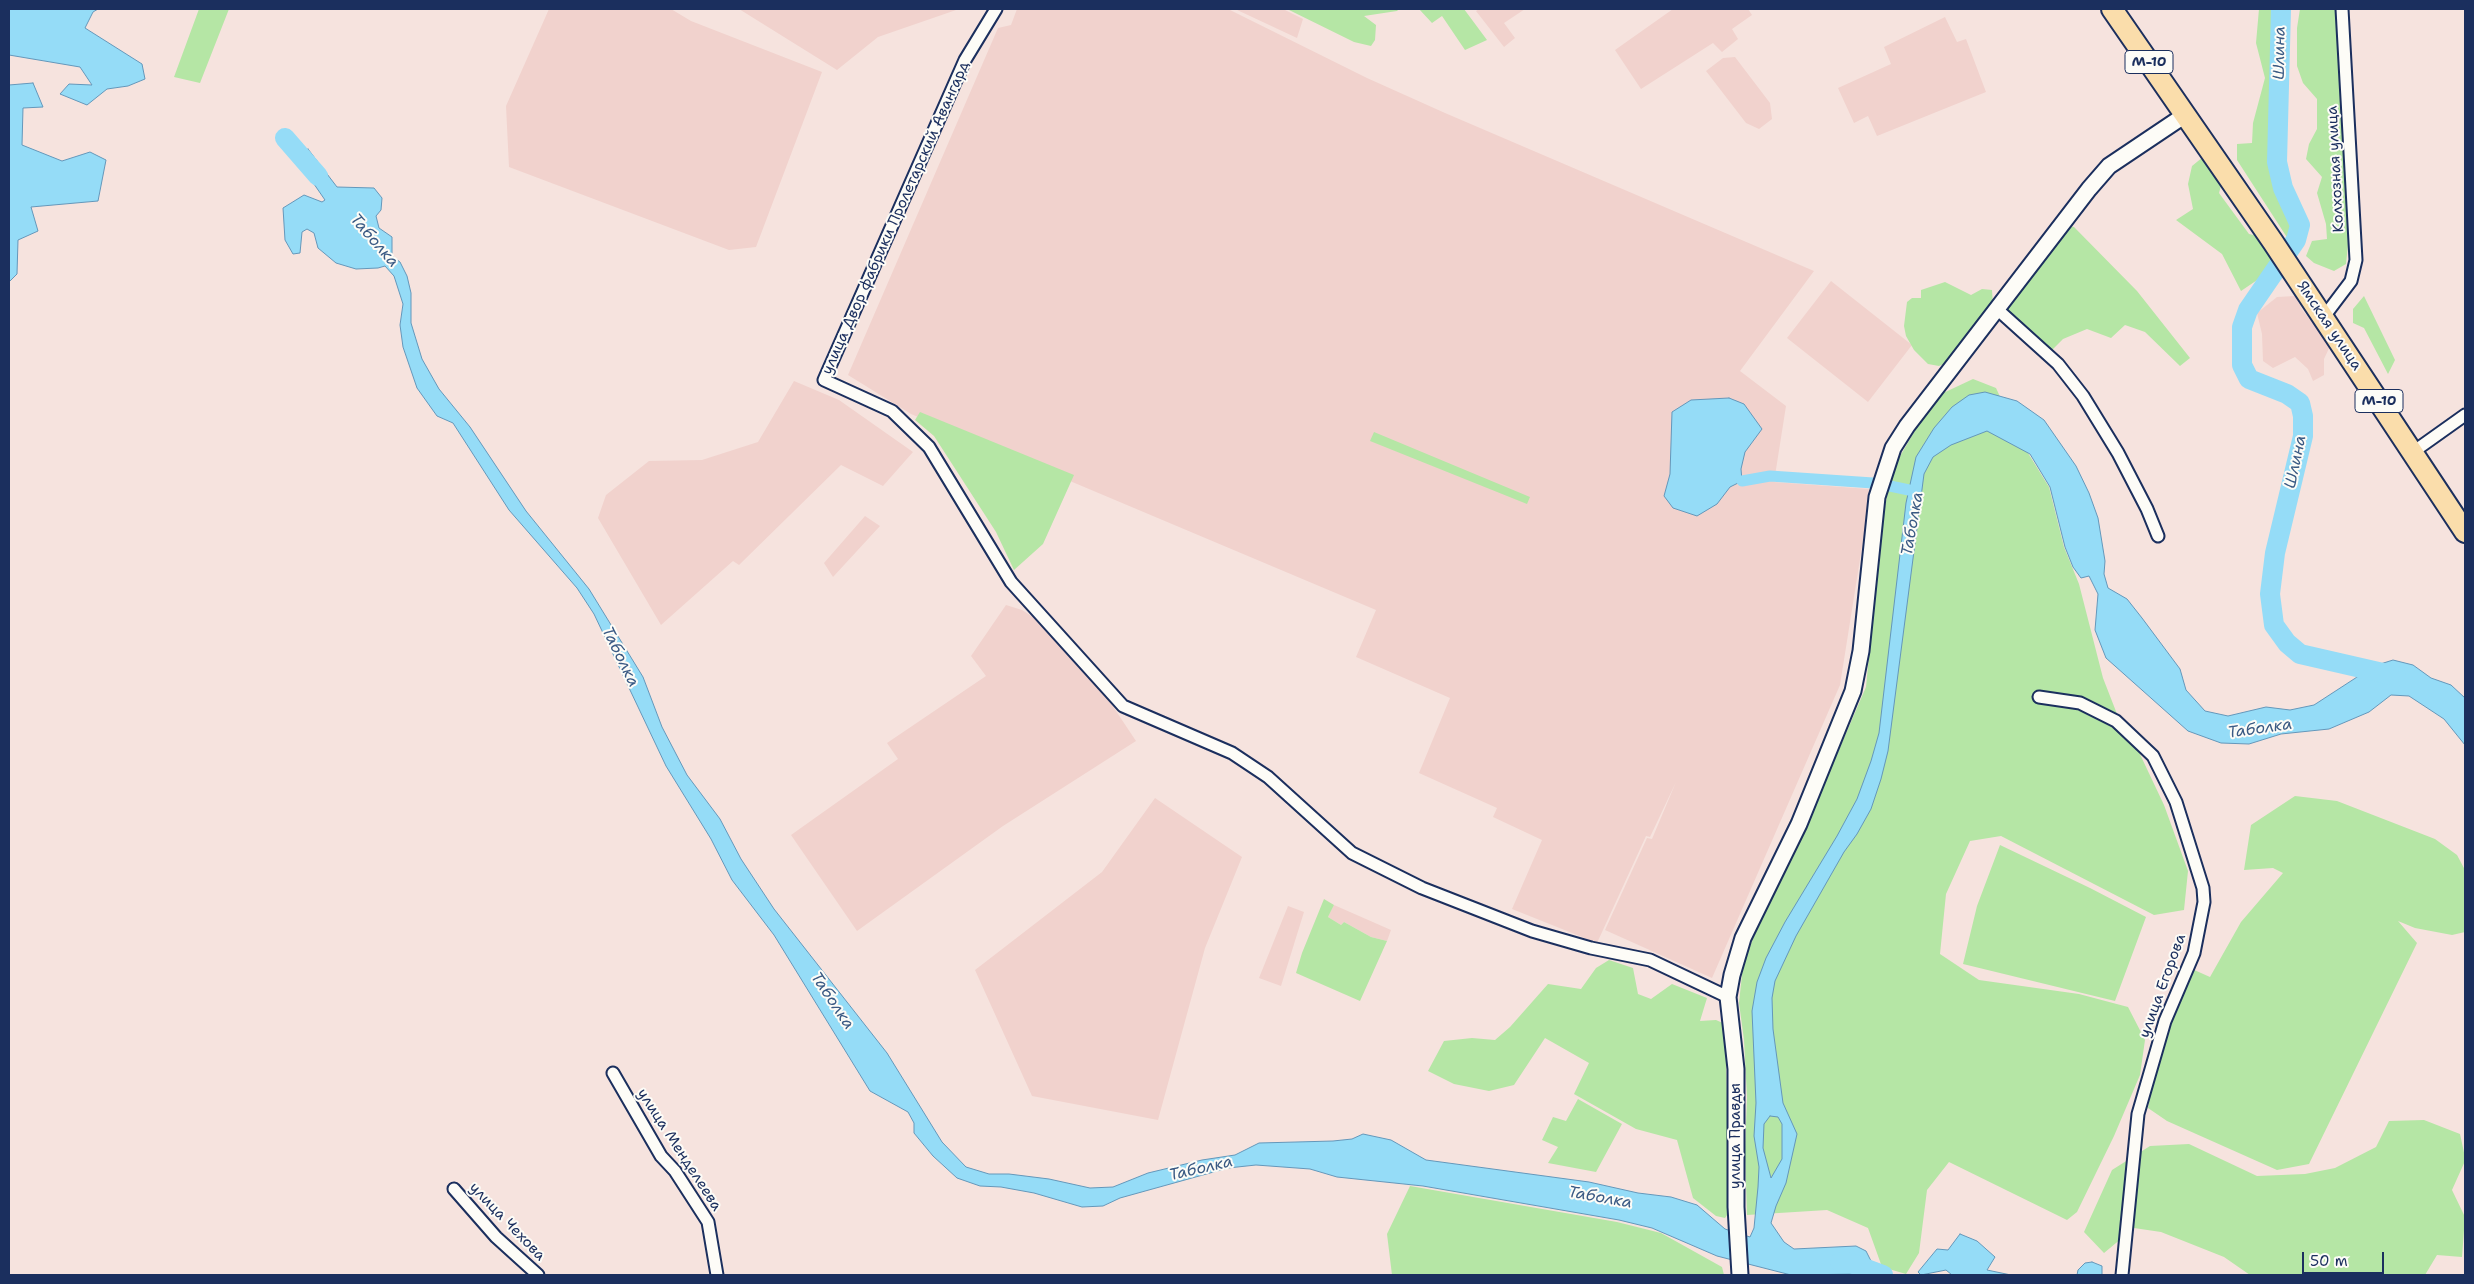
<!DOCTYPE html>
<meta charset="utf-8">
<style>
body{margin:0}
#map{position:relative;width:2474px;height:1284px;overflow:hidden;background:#f6e3de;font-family:"Shantell Sans",sans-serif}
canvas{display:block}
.frame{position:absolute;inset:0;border:10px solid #1b2f5e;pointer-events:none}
.scale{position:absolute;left:2302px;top:1252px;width:82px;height:22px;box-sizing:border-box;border:2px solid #1b2f5e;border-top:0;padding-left:6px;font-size:15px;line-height:18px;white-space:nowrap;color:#1b2f5e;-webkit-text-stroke:4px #fdfcf7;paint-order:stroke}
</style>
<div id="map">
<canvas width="2474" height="1284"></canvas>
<div class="frame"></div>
<div class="scale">50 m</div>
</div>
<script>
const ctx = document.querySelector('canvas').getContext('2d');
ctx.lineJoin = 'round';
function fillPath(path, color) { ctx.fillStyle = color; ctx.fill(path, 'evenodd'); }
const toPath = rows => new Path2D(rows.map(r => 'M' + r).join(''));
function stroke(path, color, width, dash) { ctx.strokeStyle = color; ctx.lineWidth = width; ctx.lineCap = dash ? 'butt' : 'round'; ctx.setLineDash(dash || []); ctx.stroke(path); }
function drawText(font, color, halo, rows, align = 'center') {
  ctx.font = font + ' "Shantell Sans",sans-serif'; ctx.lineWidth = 4; ctx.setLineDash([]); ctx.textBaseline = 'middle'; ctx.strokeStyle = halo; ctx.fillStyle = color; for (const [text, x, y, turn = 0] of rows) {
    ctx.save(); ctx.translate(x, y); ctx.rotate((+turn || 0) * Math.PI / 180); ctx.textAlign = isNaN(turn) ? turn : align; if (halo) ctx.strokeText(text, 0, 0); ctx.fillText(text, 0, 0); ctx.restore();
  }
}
fillPath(toPath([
 [549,9,671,9,691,21,822,72,756,247,729,250,509,167,506,106],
 [739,9,959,9,878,37,837,70],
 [1017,9,1228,9,1367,78,1445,113,1814,271,1740,371,1786,406,1774,482,1869,489,1864,534,1840,685,1712,978,1605,930,1647,838,1652,839,1676,782,1650,837,1646,836,1597,943,1512,909,1542,840,1493,817,1497,808,1419,773,1450,698,1356,657,1376,610,911,414,848,375,998,28,1011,25],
 [1235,9,1283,9,1303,19,1297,38],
 [1479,9,1525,9,1504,23,1515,38,1504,47,1476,11],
 [1673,9,1748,9,1752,15,1732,29,1738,39,1722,52,1713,43,1641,89,1615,50],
 [1945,17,1957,42,1966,39,1986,92,1877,136,1868,116,1854,123,1838,88,1891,64,1884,47],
 [1735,57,1770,103,1772,119,1759,129,1746,123,1706,71,1723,58],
 [1831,281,1912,345,1868,402,1787,338],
 [2295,296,2303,311,2331,344,2324,359,2324,375,2313,381,2308,369,2295,357,2273,368,2263,361,2262,334,2257,313,2277,297],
 [794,381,839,400,913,452,883,486,841,465,739,565,733,561,661,625,598,518,606,495,649,461,702,460,758,442],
 [865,516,880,526,833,577,824,563],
 [1006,605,1022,610,1036,619,1110,702,1136,741,1003,826,857,931,791,835,898,759,887,743,986,676,971,656],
 [1155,798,1242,857,1205,948,1158,1120,1032,1096,975,970,1102,872],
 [1334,905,1391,930,1387,941,1371,937,1344,922,1341,925,1328,917],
 [1288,906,1304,912,1281,986,1259,978]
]), '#f1d2cd');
fillPath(toPath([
 [199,9,229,9,200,83,174,77],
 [1287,9,1399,9,1397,11,1364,16,1376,25,1375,40,1371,46,1354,42],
 [1419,9,1464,9,1487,40,1465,50,1442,16,1432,23],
 [2259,9,2275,9,2272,178,2296,225,2288,239,2237,160,2237,144,2252,143,2253,123,2265,78,2256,43],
 [2300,9,2336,9,2339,18,2341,117,2346,161,2348,245,2346,264,2334,271,2314,263,2306,256,2312,241,2327,239,2326,224,2317,193,2322,177,2306,159,2309,144,2317,129,2317,99,2303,83,2297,66,2297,28],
 [2203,157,2222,182,2219,193,2249,234,2262,237,2275,259,2266,274,2241,291,2222,254,2176,220,2193,209,2188,184,2192,166],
 [2069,226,2074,227,2137,291,2190,358,2180,366,2145,332,2125,325,2111,338,2087,329,2063,339,2050,352,2004,310],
 [1945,282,1971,295,1982,289,1992,290,1993,305,1946,363,1939,366,1928,364,1914,350,1906,336,1904,326,1907,302,1912,298,1921,298,1921,290],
 [2364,296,2395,360,2388,374,2364,328,2353,323,2353,309],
 [1973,379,1996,388,2020,440,2049,487,2064,547,2079,584,2103,678,2117,714,2138,750,2164,805,2188,871,2184,910,2154,915,2001,836,1970,841,1946,894,1940,954,1979,980,2079,994,2128,1007,2145,1040,2140,1075,2114,1136,2077,1212,2067,1220,1949,1162,1927,1190,1919,1253,1906,1274,1882,1267,1868,1228,1827,1210,1747,1215,1745,1153,1747,1097,1744,1040,1739,1003,1743,965,1757,928,1806,826,1866,687,1881,528,1892,470,1917,427,1939,395],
 [920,412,1074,475,1043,544,1014,570,996,532,934,436,915,420],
 [1374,432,1530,497,1527,504,1370,441],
 [2295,796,2337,801,2435,839,2457,855,2465,870,2465,932,2452,935,2415,928,2398,921,2417,943,2309,1164,2277,1170,2167,1121,2148,1108,2158,1046,2192,969,2210,977,2241,922,2283,873,2273,868,2244,870,2251,825],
 [2000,845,2090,888,2146,917,2115,1001,1963,964,1977,906],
 [1324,899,1334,905,1328,917,1341,925,1344,922,1371,937,1387,941,1360,1001,1296,973,1302,953],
 [1609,960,1633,968,1638,994,1651,999,1672,984,1707,998,1700,1021,1716,1020,1725,1024,1730,1211,1725,1218,1716,1216,1693,1198,1677,1140,1636,1129,1574,1094,1589,1063,1545,1038,1514,1085,1489,1091,1454,1084,1428,1071,1444,1041,1472,1038,1495,1040,1510,1027,1548,984,1581,989,1596,968],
 [1578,1099,1622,1124,1596,1172,1548,1163,1558,1147,1542,1140,1553,1117,1566,1121],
 [2424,1120,2460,1134,2465,1157,2465,1161,2452,1190,2465,1217,2462,1257,2437,1255,2425,1275,2250,1275,2224,1257,2161,1232,2134,1228,2104,1253,2084,1232,2112,1170,2150,1146,2189,1144,2257,1176,2305,1174,2335,1168,2376,1147,2389,1121],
 [1410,1186,1617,1222,1661,1233,1722,1267,1724,1275,1392,1275,1387,1234]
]), '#b5e6a5');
const water = toPath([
 [9,9,98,9,93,12,85,28,142,64,145,79,128,86,107,89,87,105,60,94,69,84,92,85,80,67,9,55,9,9],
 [33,83,43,107,23,108,22,145,62,161,90,152,106,160,98,201,31,207,38,231,18,240,17,274,9,282,9,85,33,83],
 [308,149,337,187,374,188,382,198,381,210,376,216,379,228,392,237,392,256,400,262,407,276,411,293,411,323,422,359,439,389,470,427,526,511,589,589,643,677,662,727,687,775,720,819,741,859,774,909,887,1053,942,1142,966,1167,989,1174,1009,1174,1049,1179,1090,1188,1113,1187,1148,1173,1202,1160,1235,1155,1259,1143,1333,1141,1352,1139,1363,1134,1391,1140,1426,1160,1589,1182,1638,1193,1671,1197,1697,1205,1725,1229,1750,1237,1754,1228,1758,1187,1759,1167,1754,1136,1756,1103,1752,1011,1757,982,1766,958,1785,922,1837,836,1857,799,1871,761,1879,733,1906,503,1916,457,1934,428,1952,407,1969,395,1985,392,2017,401,2044,420,2076,466,2089,493,2098,518,2105,561,2104,574,2108,588,2127,599,2142,618,2180,669,2186,690,2205,711,2228,716,2266,707,2290,710,2314,705,2374,666,2393,660,2413,665,2431,678,2451,685,2465,698,2465,745,2444,719,2409,696,2391,695,2369,712,2329,729,2281,734,2249,744,2221,743,2188,731,2106,658,2095,630,2098,594,2089,576,2081,578,2073,567,2065,547,2050,487,2030,454,1987,431,1951,445,1933,457,1924,474,1888,751,1881,779,1871,809,1857,834,1844,852,1796,936,1775,981,1772,998,1773,1029,1783,1103,1797,1134,1786,1183,1776,1206,1771,1223,1784,1242,1794,1249,1856,1246,1866,1251,1871,1261,1864,1274,1791,1275,1717,1256,1652,1228,1619,1220,1423,1186,1337,1177,1310,1169,1256,1165,1228,1168,1120,1198,1103,1206,1082,1207,1034,1193,1001,1187,980,1186,957,1178,933,1156,914,1133,914,1123,908,1112,870,1091,774,935,732,880,711,839,666,766,594,614,577,588,509,510,453,423,437,416,417,388,403,347,400,325,403,304,394,276,385,266,378,268,356,269,336,263,318,248,314,233,307,229,302,232,300,253,293,254,285,240,283,208,304,195,322,202,325,200,296,158,308,149],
 [1770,1116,1778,1117,1782,1124,1782,1159,1771,1178,1763,1148,1764,1124,1770,1116],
 [1729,398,1744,404,1762,429,1745,452,1741,469,1742,481,1730,487,1717,504,1697,516,1673,508,1664,496,1670,474,1672,412,1691,400,1729,398],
 [1960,1234,1977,1241,1995,1257,1987,1270,2011,1275,1952,1275,1946,1270,1921,1275,1918,1272,1937,1249,1948,1250,1960,1234],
 [2092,1262,2102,1266,2102,1275,2077,1275,2078,1270,2085,1263,2092,1262]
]);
fillPath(water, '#95dcf7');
stroke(water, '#6497ba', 1);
stroke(toPath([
 [1742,481,1770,476,1873,483],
 [1890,486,1909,490]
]), '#95dcf7', 11);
stroke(toPath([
 [2281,9,2277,162,2283,188,2300,225,2296,240,2248,310,2242,327,2242,365,2249,379,2287,394,2300,403,2303,416,2303,436,2275,553,2270,594,2274,625,2287,643,2300,654,2396,676],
 [285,138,318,176],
 [1840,1262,1848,1262,1883,1275]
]), '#95dcf7', 20);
const street = toPath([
 [996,9,965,60,824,380,892,411,929,447,1011,582,1123,706,1232,753,1268,777,1352,853,1422,888,1532,931,1591,948,1650,960,1728,997],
 [1997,309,2058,364,2083,396,2118,453,2147,509,2158,536],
 [2323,318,2351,281,2356,260,2342,9],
 [2413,452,2465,415],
 [2039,697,2080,703,2116,721,2153,756,2176,802,2203,888,2204,902,2194,953,2165,1021,2138,1114,2122,1275],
 [613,1073,661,1156,675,1171,708,1222,717,1275],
 [454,1189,496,1237,538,1275]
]);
const secondary = toPath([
 [1740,1275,1736,1207,1736,1069,1728,997,1732,975,1743,938,1799,824,1853,691,1861,651,1877,497,1893,448,1907,426,2089,189,2109,166,2185,115]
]);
const highway = toPath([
 [2112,9,2273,242,2465,532]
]);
stroke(street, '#1b2f5e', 15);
stroke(secondary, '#1b2f5e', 19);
stroke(highway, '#1b2f5e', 24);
stroke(street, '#fdfcf7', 11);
stroke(secondary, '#fdfcf7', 15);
stroke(highway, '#faddab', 20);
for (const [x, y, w] of [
 [2149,62,48],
 [2379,401,48]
]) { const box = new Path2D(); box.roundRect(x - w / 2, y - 11.5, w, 23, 4); ctx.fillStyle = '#fdfcf7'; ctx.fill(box); stroke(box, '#1b2f5e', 1); }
drawText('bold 14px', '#1b2f5e', null, [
 ["М-10",2149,62],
 ["М-10",2379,401]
]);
drawText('15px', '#1b2f5e', '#fdfcf7', [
 ["Колхозная улица",2336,169,-93],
 ["улица Двор фабрики Пролетарский Авангард",896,218,-66],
 ["Ямская улица",2329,326,56],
 ["улица Егорова",2163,986,-70],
 ["улица Правды",1736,1136,-90],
 ["улица Менделеева",679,1150,57],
 ["улица Чехова",507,1222,46]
]);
drawText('italic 16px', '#3a5a84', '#fdfcf7', [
 ["Шлина",2280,53,-89],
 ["Таболка",374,241,49],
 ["Шлина",2296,462,-78],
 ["Таболка",1913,524,-80],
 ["Таболка",620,657,64],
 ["Таболка",2260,729,-8],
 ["Таболка",832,1001,56],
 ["Таболка",1201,1169,-13],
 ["Таболка",1600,1198,10]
]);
</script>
